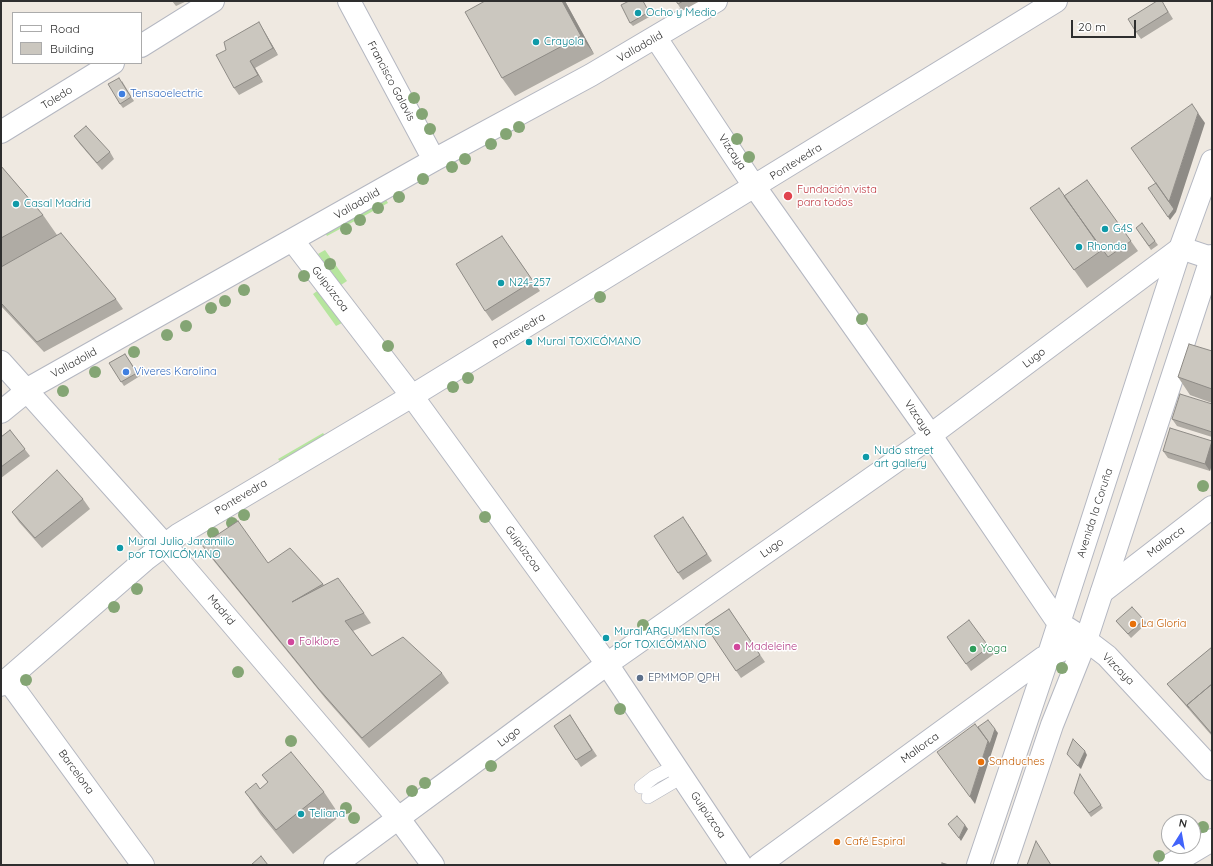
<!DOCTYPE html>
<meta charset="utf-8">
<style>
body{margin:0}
#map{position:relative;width:1213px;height:866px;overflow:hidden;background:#efe9e1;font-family:Quicksand,sans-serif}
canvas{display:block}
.frame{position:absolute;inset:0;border:2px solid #2e2e2e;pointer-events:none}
.legend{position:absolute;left:12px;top:12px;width:130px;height:52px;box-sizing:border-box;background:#fff;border:1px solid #ababab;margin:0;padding:5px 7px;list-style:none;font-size:12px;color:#2e2e2e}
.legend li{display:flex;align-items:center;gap:8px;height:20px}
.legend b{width:20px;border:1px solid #ababab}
.north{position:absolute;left:1161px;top:814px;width:40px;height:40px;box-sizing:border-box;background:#fff;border:1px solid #ababab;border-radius:50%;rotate:11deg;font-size:11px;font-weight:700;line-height:16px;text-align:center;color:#2e2e2e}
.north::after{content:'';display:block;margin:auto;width:14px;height:18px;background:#4264fb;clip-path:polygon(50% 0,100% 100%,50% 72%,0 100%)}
.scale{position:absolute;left:1071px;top:20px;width:65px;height:18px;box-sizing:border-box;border:2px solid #2e2e2e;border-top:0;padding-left:5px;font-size:12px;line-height:14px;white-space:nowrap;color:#2e2e2e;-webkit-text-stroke:3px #fff;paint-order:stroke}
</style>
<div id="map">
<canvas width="1213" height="866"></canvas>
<div class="frame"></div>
<ul class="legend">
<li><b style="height:5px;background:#fff"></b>Road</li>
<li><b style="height:11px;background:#cbc7bf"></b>Building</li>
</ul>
<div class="north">N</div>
<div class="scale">20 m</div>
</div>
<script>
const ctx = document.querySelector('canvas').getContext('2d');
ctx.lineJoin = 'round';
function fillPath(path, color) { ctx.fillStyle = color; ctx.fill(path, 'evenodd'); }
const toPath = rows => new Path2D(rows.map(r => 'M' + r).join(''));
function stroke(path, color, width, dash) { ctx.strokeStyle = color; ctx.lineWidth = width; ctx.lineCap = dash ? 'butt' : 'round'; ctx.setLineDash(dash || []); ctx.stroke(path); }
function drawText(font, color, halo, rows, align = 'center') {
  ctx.font = font + ' Quicksand,sans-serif'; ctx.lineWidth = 3; ctx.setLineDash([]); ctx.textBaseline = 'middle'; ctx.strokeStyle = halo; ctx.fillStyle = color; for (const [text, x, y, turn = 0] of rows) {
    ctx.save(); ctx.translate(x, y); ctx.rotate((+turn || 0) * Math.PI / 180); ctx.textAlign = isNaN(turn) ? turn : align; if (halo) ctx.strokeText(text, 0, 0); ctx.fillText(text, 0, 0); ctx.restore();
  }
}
fillPath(toPath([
 [384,196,388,203,327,236,324,231],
 [325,250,347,281,341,285,318,254],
 [320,289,344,322,336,326,313,294],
 [323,433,328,439,284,466,278,459]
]), '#b6e59e');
const service = toPath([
 [641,787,654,777,675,766],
 [648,797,682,777]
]);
const minor = toPath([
 [349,1,434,160],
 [656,38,750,180,927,430,1055,618,1059,623,1086,640,1107,656,1212,769],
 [293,241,412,396,607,664,741,865],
 [1,362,165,545,399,819,433,865],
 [1,412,33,386,434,160,591,75,716,1],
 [1102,592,1212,507],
 [8,680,143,865],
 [1,685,146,559,178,535,412,396,1056,1],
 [335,865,607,664,926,440,940,428,1181,248,1211,258],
 [759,865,1043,658,1086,640],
 [1170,865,1212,840]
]);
const tertiary = toPath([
 [141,46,213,1],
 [1,132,113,63]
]);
const secondary = toPath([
 [978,865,1047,660,1180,249,1212,161],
 [1005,865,1052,725,1086,640,1212,256]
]);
stroke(service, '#b4b7c1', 14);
stroke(minor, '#b4b7c1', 24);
stroke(tertiary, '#b4b7c1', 24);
stroke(secondary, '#b4b7c1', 24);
stroke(service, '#fff', 13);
stroke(minor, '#fff', 22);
stroke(tertiary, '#fff', 22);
stroke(secondary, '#fff', 22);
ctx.fillStyle = '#84a574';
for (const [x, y] of [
 [414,98],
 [422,114],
 [519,127],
 [430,129],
 [506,134],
 [737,139],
 [491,144],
 [749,157],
 [465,159],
 [452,167],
 [423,179],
 [399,197],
 [378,208],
 [360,220],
 [346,229],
 [330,264],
 [304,276],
 [244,290],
 [600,297],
 [225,301],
 [211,308],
 [862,319],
 [186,326],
 [167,335],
 [388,346],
 [134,352],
 [95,372],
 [468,378],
 [453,387],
 [63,391],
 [1203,486],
 [244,515],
 [485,517],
 [232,523],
 [213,533],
 [137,589],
 [114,607],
 [643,625],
 [1062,668],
 [238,672],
 [26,680],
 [620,709],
 [291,741],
 [491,766],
 [425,783],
 [412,791],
 [346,808],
 [354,818],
 [1203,827],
 [1159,856]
]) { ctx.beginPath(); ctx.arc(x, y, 6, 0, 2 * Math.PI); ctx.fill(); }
fillPath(toPath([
 [172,1,187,1,176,6],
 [485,1,565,1,594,54,515,96,502,78],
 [643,1,651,16,633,26,630,23],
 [676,1,700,1,682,11],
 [1165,6,1173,19,1141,39,1136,32],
 [263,29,278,55,255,68,263,82,239,95,234,88],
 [122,81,134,101,123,108,120,104],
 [74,136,110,152,114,159,102,170,79,143],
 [1,166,43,215,57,235,116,299,123,309,44,352,1,306],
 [1087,180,1138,251,1087,288,1030,208,1064,196],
 [1142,223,1158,245,1151,250,1136,228],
 [509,246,540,291,492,321,485,311],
 [1212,351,1212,403,1190,395,1178,377],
 [125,354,140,376,124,386,109,363],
 [1212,404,1212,437,1177,426,1172,419],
 [10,430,30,456,1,478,1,437],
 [1212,441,1212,464,1210,471,1168,458,1163,451],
 [83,499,90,509,42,548,19,522,12,512],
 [688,524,712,561,683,580,678,573],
 [202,545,268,563,323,584,324,585,364,613,371,623,353,631,372,656,442,673,449,683,369,748,325,698,209,555],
 [729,609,765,662,741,678,705,625],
 [1144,620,1147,623,1131,638,1116,621],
 [947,637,989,647,994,654,971,671],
 [1212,647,1212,736,1172,690,1167,684],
 [570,715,597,756,581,767,554,726],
 [262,775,324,792,340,816,293,854,261,815,245,792,260,789,268,783],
 [1082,778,1103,808,1091,817,1074,793]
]), '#afaba4');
fillPath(toPath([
 [562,1,565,1,594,54,581,36],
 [259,22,263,29,278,55,273,48],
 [250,61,255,68,263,82,258,75],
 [1198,113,1205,123,1176,212,1170,220,1168,217,1169,202],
 [1212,441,1212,464,1210,471,1205,464],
 [995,729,998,733,975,804,970,797,988,741],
 [1085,751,1087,755,1081,769,1078,766],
 [965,825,968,829,961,841,959,838]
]), '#8e8b86');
const building = toPath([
 [485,1,562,1,581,36,502,78,465,12,485,1],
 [629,1,643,1,649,12,630,23,621,5,629,1],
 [676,1,683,1,678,4,676,1],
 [1157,1,1162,1,1168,12,1136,32,1128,19,1157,1],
 [259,22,273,48,250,61,258,75,234,88,216,55,226,50,224,42,259,22],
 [119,78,131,97,120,104,108,84,119,78],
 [1192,104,1198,113,1169,202,1131,148,1192,104],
 [86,126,110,152,97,163,74,136,86,126],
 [1,166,43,215,1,238,1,166],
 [1087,180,1131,241,1108,257,1064,196,1087,180],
 [1156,183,1174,209,1168,217,1148,188,1156,183],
 [1059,188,1102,250,1074,270,1030,208,1059,188],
 [1142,223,1155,241,1149,246,1136,228,1142,223],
 [61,233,116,299,37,342,1,303,1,267,61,233],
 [502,236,533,281,485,311,456,264,502,236],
 [1189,344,1212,351,1212,389,1178,377,1189,344],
 [125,354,137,373,121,382,109,363,125,354],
 [1180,394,1212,404,1212,432,1172,419,1180,394],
 [1170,428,1212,441,1205,464,1163,451,1170,428],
 [10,430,25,449,1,467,1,437,10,430],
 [57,470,83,499,35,538,12,512,57,470],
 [683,517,707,554,678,573,654,536,683,517],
 [238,521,268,563,290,548,323,584,292,602,338,578,364,613,345,621,372,656,403,637,442,673,362,738,318,688,202,545,238,521],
 [1132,607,1144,620,1128,634,1116,621,1132,607],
 [729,609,760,655,736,671,705,625,729,609],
 [969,620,989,647,966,664,947,637,969,620],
 [1212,647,1212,684,1187,705,1189,708,1167,684,1212,647],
 [1212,684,1212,734,1187,705,1212,684],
 [570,715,592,750,576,760,554,726,570,715],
 [988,720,995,729,990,744,978,727,988,720],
 [975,724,988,741,970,797,937,752,975,724],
 [1073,739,1085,751,1078,766,1067,754,1073,739],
 [291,752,324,792,276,830,245,792,256,783,260,789,268,782,262,775,291,752],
 [1080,774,1101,805,1089,813,1074,793,1080,774],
 [957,816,965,825,959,838,948,824,957,816],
 [1036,841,1051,865,1027,865,1036,841],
 [261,856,268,865,251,865,261,856],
 [942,863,949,865,942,865,942,863]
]);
fillPath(building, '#cbc7bf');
stroke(building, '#8e8b86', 1);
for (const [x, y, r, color] of [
 [638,13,4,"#0f9aa8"],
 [536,42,4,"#0f9aa8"],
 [122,94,4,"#3f7fe0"],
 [788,196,5,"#e0444e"],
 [16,204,4,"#0f9aa8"],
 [1105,229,4,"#0f9aa8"],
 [1079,247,4,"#0f9aa8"],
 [501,283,4,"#0f9aa8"],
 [529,342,4,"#0f9aa8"],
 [126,372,4,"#3f7fe0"],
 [866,457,4,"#0f9aa8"],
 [120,548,4,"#0f9aa8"],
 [1133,624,4,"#e8710a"],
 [606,638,4,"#0f9aa8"],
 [291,642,4,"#d1479c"],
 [737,647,4,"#d1479c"],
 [973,649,4,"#2e9e5b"],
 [640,678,4,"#5c6f8a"],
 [981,762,4,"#e8710a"],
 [301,814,4,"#0f9aa8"],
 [837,842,4,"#e8710a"]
]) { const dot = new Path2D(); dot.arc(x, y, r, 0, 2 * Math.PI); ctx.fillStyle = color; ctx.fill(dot); stroke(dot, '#fff', 1.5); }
drawText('11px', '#0d838f', '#fff', [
 ["Ocho y Medio",646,13],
 ["Crayola",544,42],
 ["Casal Madrid",24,204],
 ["G4S",1113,229],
 ["Rhonda",1087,247],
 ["N24-257",509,283],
 ["Mural TOXICÓMANO",537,342],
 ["Nudo street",874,451],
 ["art gallery",874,464],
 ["Mural Julio Jaramillo",128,542],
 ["por TOXICÓMANO",128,555],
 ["Mural ARGUMENTOS",614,632],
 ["por TOXICÓMANO",614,645],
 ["Teliana",309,814]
], 'left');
drawText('11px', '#2e2e2e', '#fff', [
 ["Valladolid",640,47,-30],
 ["Francisco Galavis",391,81,62],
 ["Toledo",57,98,-32],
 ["Vizcaya",732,152,56],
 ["Pontevedra",796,162,-32],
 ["Valladolid",357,204,-30],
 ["Guipúzcoa",330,289,53],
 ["Pontevedra",519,331,-31],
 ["Lugo",1034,358,-37],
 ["Valladolid",74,363,-29],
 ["Vizcaya",918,418,56],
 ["Pontevedra",241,497,-31],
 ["Avenida la Coruña",1095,513,-72],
 ["Mallorca",1166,542,-37],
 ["Lugo",772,548,-35],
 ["Guipúzcoa",523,549,54],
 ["Madrid",221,610,50],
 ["Vizcaya",1118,669,45],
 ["Lugo",509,737,-37],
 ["Mallorca",920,748,-36],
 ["Barcelona",76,772,54],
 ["Guipúzcoa",708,815,56]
]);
drawText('11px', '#366cbe', '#fff', [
 ["Tensaoelectric",130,94],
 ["Viveres Karolina",134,372]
], 'left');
drawText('11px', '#be3a42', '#fff', [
 ["Fundación vista",797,190],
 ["para todos",797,203]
], 'left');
drawText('11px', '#c56008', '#fff', [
 ["La Gloria",1141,624],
 ["Sanduches",989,762],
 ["Café Espiral",845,842]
], 'left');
drawText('11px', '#b23c85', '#fff', [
 ["Folklore",299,642],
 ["Madeleine",745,647]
], 'left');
drawText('11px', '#27864d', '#fff', [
 ["Yoga",981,649]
], 'left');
drawText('11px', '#4e5e75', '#fff', [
 ["EPMMOP QPH",648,678]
], 'left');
</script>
